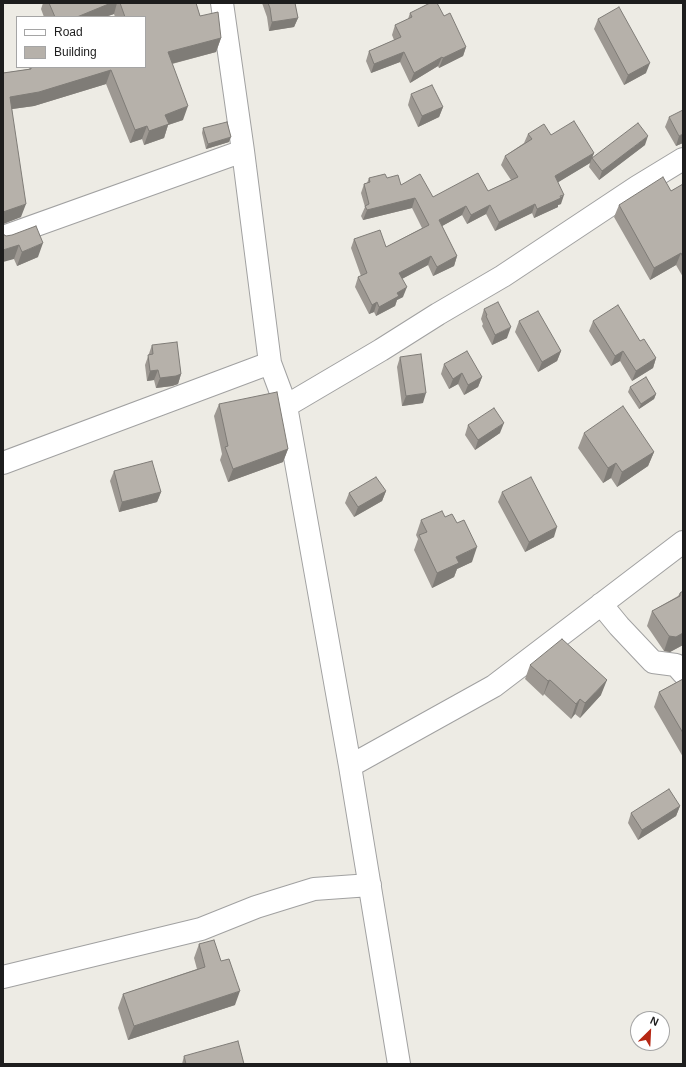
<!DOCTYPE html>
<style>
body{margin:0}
#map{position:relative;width:686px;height:1067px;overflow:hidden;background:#edebe4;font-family:Arial,sans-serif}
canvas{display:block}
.frame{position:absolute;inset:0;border:4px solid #1d1d1d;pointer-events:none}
.legend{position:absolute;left:16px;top:16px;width:130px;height:52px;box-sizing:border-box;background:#fff;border:1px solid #a5a5a5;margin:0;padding:5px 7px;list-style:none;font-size:12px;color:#1d1d1d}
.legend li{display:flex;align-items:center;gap:8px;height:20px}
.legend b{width:20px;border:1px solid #a5a5a5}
.north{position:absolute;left:630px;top:1011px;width:40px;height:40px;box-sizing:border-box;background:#fff;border:1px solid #a5a5a5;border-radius:50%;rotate:24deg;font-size:11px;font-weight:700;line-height:16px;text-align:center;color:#1d1d1d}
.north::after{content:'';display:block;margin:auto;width:14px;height:18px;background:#b62714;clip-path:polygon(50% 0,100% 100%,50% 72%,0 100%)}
</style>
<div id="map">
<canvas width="686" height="1067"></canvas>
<div class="frame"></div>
<ul class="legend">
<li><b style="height:5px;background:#fff"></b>Road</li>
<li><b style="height:11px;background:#b6b1aa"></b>Building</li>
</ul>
<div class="north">N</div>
</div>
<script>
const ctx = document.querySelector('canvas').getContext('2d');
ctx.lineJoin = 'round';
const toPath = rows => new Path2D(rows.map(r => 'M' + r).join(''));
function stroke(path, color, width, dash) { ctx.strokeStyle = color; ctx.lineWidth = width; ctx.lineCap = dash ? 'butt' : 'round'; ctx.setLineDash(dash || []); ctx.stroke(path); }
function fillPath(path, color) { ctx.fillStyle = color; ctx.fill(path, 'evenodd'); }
const minor = toPath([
 [222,3,243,151,270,363,286,406,350,766,399,1064],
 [3,237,243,151],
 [286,406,381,350,438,314,503,276,637,187,683,159],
 [3,463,270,363],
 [601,604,619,626,653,662,676,665,683,673],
 [350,766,494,686,683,542],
 [3,977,201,929,256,907,314,889,370,885]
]);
stroke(minor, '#a1a1a1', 24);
stroke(minor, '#fff', 22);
fillPath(toPath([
 [43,3,196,3,200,16,221,38,216,52,172,64,183,120,168,125,164,138,144,145,142,139,130,143,106,84,34,106,12,109,21,217,3,224,3,73,29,69,30,67,145,67,145,17,115,17,114,14,105,17,44,17,41,9],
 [262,3,295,3,298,18,294,27,269,31,267,17],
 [410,13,444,16,466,47,463,56,439,68,438,66,410,83,400,62,371,73,366,61,369,51,394,40,392,35,395,25,408,19],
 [598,19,646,73,624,85,594,29],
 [411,94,443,107,439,117,418,127,408,105],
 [669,117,683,143,676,146,665,127],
 [203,128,229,142,206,149,202,133],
 [528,134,551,135,594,153,592,158,645,145,599,180,589,167,590,163,558,182,561,204,558,205,558,207,534,218,532,213,495,231,486,214,467,224,462,215,442,226,457,256,454,266,433,276,428,265,402,279,403,297,397,300,395,306,376,316,374,312,369,314,355,287,358,277,361,276,351,248,354,239,386,247,422,228,412,208,363,220,361,216,365,207,361,193,364,184,367,183,369,178,387,178,401,185,433,197,488,191,511,180,501,165,505,156,524,143],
 [683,184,683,277,676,265,650,280,614,217,619,205,671,191],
 [3,234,38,257,17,266],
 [484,309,507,338,492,345,482,326,483,324,481,319],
 [519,321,561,351,557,361,538,372,515,332],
 [593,321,640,341,656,358,653,368,632,381,620,361,611,366,589,331],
 [152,345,181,374,178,384,172,386,156,388,154,380,147,381,145,365],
 [400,357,423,403,402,406,397,367],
 [444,364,482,377,478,387,464,395,458,384,449,389,441,374],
 [630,387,656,394,654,399,639,409,628,392],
 [219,404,288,449,283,462,228,482,220,460,222,454,214,416],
 [468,425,500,433,475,450,465,435],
 [584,433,654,452,648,466,617,487,611,478,603,483,578,448],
 [114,471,161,492,157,502,119,512,110,481],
 [386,491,382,501,354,517,345,503,349,493],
 [502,492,554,537,525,552,498,502],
 [445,517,472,562,457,569,454,577,432,588,414,550,418,539,416,535,421,520],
 [683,591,683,645,670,652,664,651,647,626,652,611,678,596,680,593],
 [530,665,601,695,580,718,575,714,571,719,544,694,543,696,525,679],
 [683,679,683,757,654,707,659,692],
 [680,806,676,816,638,840,628,823,631,813],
 [199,944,221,961,235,1005,128,1040,118,1008,123,994,197,969,194,958],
 [184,1056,186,1064,182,1064]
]), '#9d9892');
fillPath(toPath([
 [111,3,117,3,114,14,105,17,77,17],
 [298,18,294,27,269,31,272,22],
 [221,38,216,52,163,66,168,52],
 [466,47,463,56,439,68,443,58],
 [404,52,400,62,371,73,374,64],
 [442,57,438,66,410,83,414,73],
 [650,63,646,73,624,85,628,75],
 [111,70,106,84,34,106,5,110,10,97],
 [188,106,183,120,168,125,164,138,144,145,149,131,165,115],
 [443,107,439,117,418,127,422,116],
 [147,126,142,139,130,143,135,130],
 [683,134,683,143,676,146,679,136],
 [648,136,645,145,599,180,602,171],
 [231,137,229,142,206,149,208,144],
 [594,153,590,163,552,186,555,176],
 [564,195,561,204,558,205,558,207,534,218,537,209],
 [415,198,412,208,363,220,367,210],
 [26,204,21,217,3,224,3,212],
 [535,204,532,213,495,231,499,222],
 [490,205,486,214,467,224,471,215],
 [466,206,462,215,435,230,439,220],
 [43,243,38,257,17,266,22,252],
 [19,245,14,259,3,262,3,250],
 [681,253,676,265,650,280,654,268],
 [431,256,428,265,396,282,399,273],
 [457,256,454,266,433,276,437,267],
 [407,287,403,297,397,300,395,306,376,316,379,307,397,293],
 [377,302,374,312,369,314,372,305],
 [511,327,507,338,492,345,495,335],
 [561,351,557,361,538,372,542,362],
 [623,351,620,361,611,366,615,356],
 [656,358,653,368,632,381,636,371],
 [158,370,154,380,147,381,150,371],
 [462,373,458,384,449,389,453,379],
 [181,374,178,384,172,386,156,388,160,378],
 [482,377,478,387,464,395,468,385],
 [426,393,423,403,402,406,406,396],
 [656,394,654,399,639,409,641,404],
 [504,423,500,433,475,450,478,440],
 [288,449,283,462,228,482,233,469],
 [654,452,648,466,617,487,622,472],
 [616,463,611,478,603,483,608,468],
 [386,491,382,501,354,517,358,507],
 [161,492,157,502,119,512,122,502],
 [557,527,554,537,525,552,529,542],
 [477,547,472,562,457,569,454,577,432,588,437,573,456,557],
 [683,633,683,645,670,652,664,651,669,636],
 [550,680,544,694,543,696,548,681],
 [607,680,601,695,580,718,585,703],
 [580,699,575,714,571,719,576,704],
 [680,806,676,816,638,840,642,830],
 [240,991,235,1005,128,1040,134,1026]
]), '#7f7c77');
const building = toPath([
 [49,3,111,3,77,17,55,17,49,3],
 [120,3,196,3,200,16,218,12,221,38,168,52,188,106,165,115,169,124,149,131,147,126,135,130,111,70,39,92,10,97,26,204,3,212,3,73,31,69,31,67,145,67,145,17,125,17,120,3],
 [268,3,295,3,298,18,272,22,270,8,268,3],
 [430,3,437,3,444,16,450,13,466,47,443,58,442,57,414,73,404,52,374,64,369,51,401,37,395,25,412,17,410,13,430,3],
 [619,7,650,63,628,75,598,19,619,7],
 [432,85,443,107,422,116,411,94,432,85],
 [683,110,683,134,679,136,669,117,683,110],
 [574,121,594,153,555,176,564,195,560,196,561,198,537,209,535,204,499,222,490,205,471,215,466,206,439,220,457,256,437,267,431,256,399,273,407,287,397,293,399,296,379,307,377,302,372,305,358,277,367,273,354,239,380,230,386,247,429,225,415,198,367,210,365,206,369,204,364,184,370,182,369,178,385,174,387,178,398,175,401,185,420,174,433,197,478,173,488,191,518,177,505,156,532,139,528,134,544,124,551,135,574,121],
 [227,122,231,137,208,144,203,128,227,122],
 [638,123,648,136,602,171,592,158,638,123],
 [663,177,671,191,683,184,683,257,681,253,654,268,619,205,663,177],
 [36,226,43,243,22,252,19,245,3,250,3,234,6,236,12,235,36,226],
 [498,302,511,327,495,335,486,316,487,315,484,309,498,302],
 [618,305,640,341,644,339,656,358,636,371,623,351,615,356,593,321,618,305],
 [538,311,561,351,542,362,519,321,538,311],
 [177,342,181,374,176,376,160,378,158,370,150,371,148,355,153,354,152,345,177,342],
 [467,351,482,377,468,385,462,373,453,379,444,364,467,351],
 [421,354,426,393,406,396,400,357,421,354],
 [646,377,656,394,641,404,630,387,646,377],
 [277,392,288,449,233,469,225,447,228,446,219,404,277,392],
 [623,406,654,452,622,472,616,463,608,468,584,433,623,406],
 [494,408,504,423,478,440,468,425,494,408],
 [152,461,161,492,122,502,114,471,152,461],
 [376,477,386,491,358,507,349,493,376,477],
 [531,477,557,527,529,542,502,492,531,477],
 [442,511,445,517,452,514,457,523,464,520,477,547,456,557,459,563,437,573,419,535,427,532,421,520,442,511],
 [683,591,683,633,676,637,669,636,652,611,680,596,680,593,683,591],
 [562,639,607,680,585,703,580,699,576,704,550,680,548,681,530,665,562,639],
 [683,679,683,733,659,692,683,679],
 [669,789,680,806,642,830,631,813,669,789],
 [214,940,221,961,229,959,240,991,134,1026,123,994,205,967,199,944,214,940],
 [238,1041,244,1064,186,1064,184,1056,238,1041]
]);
fillPath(building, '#b6b1aa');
stroke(building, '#7f7c77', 1);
</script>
